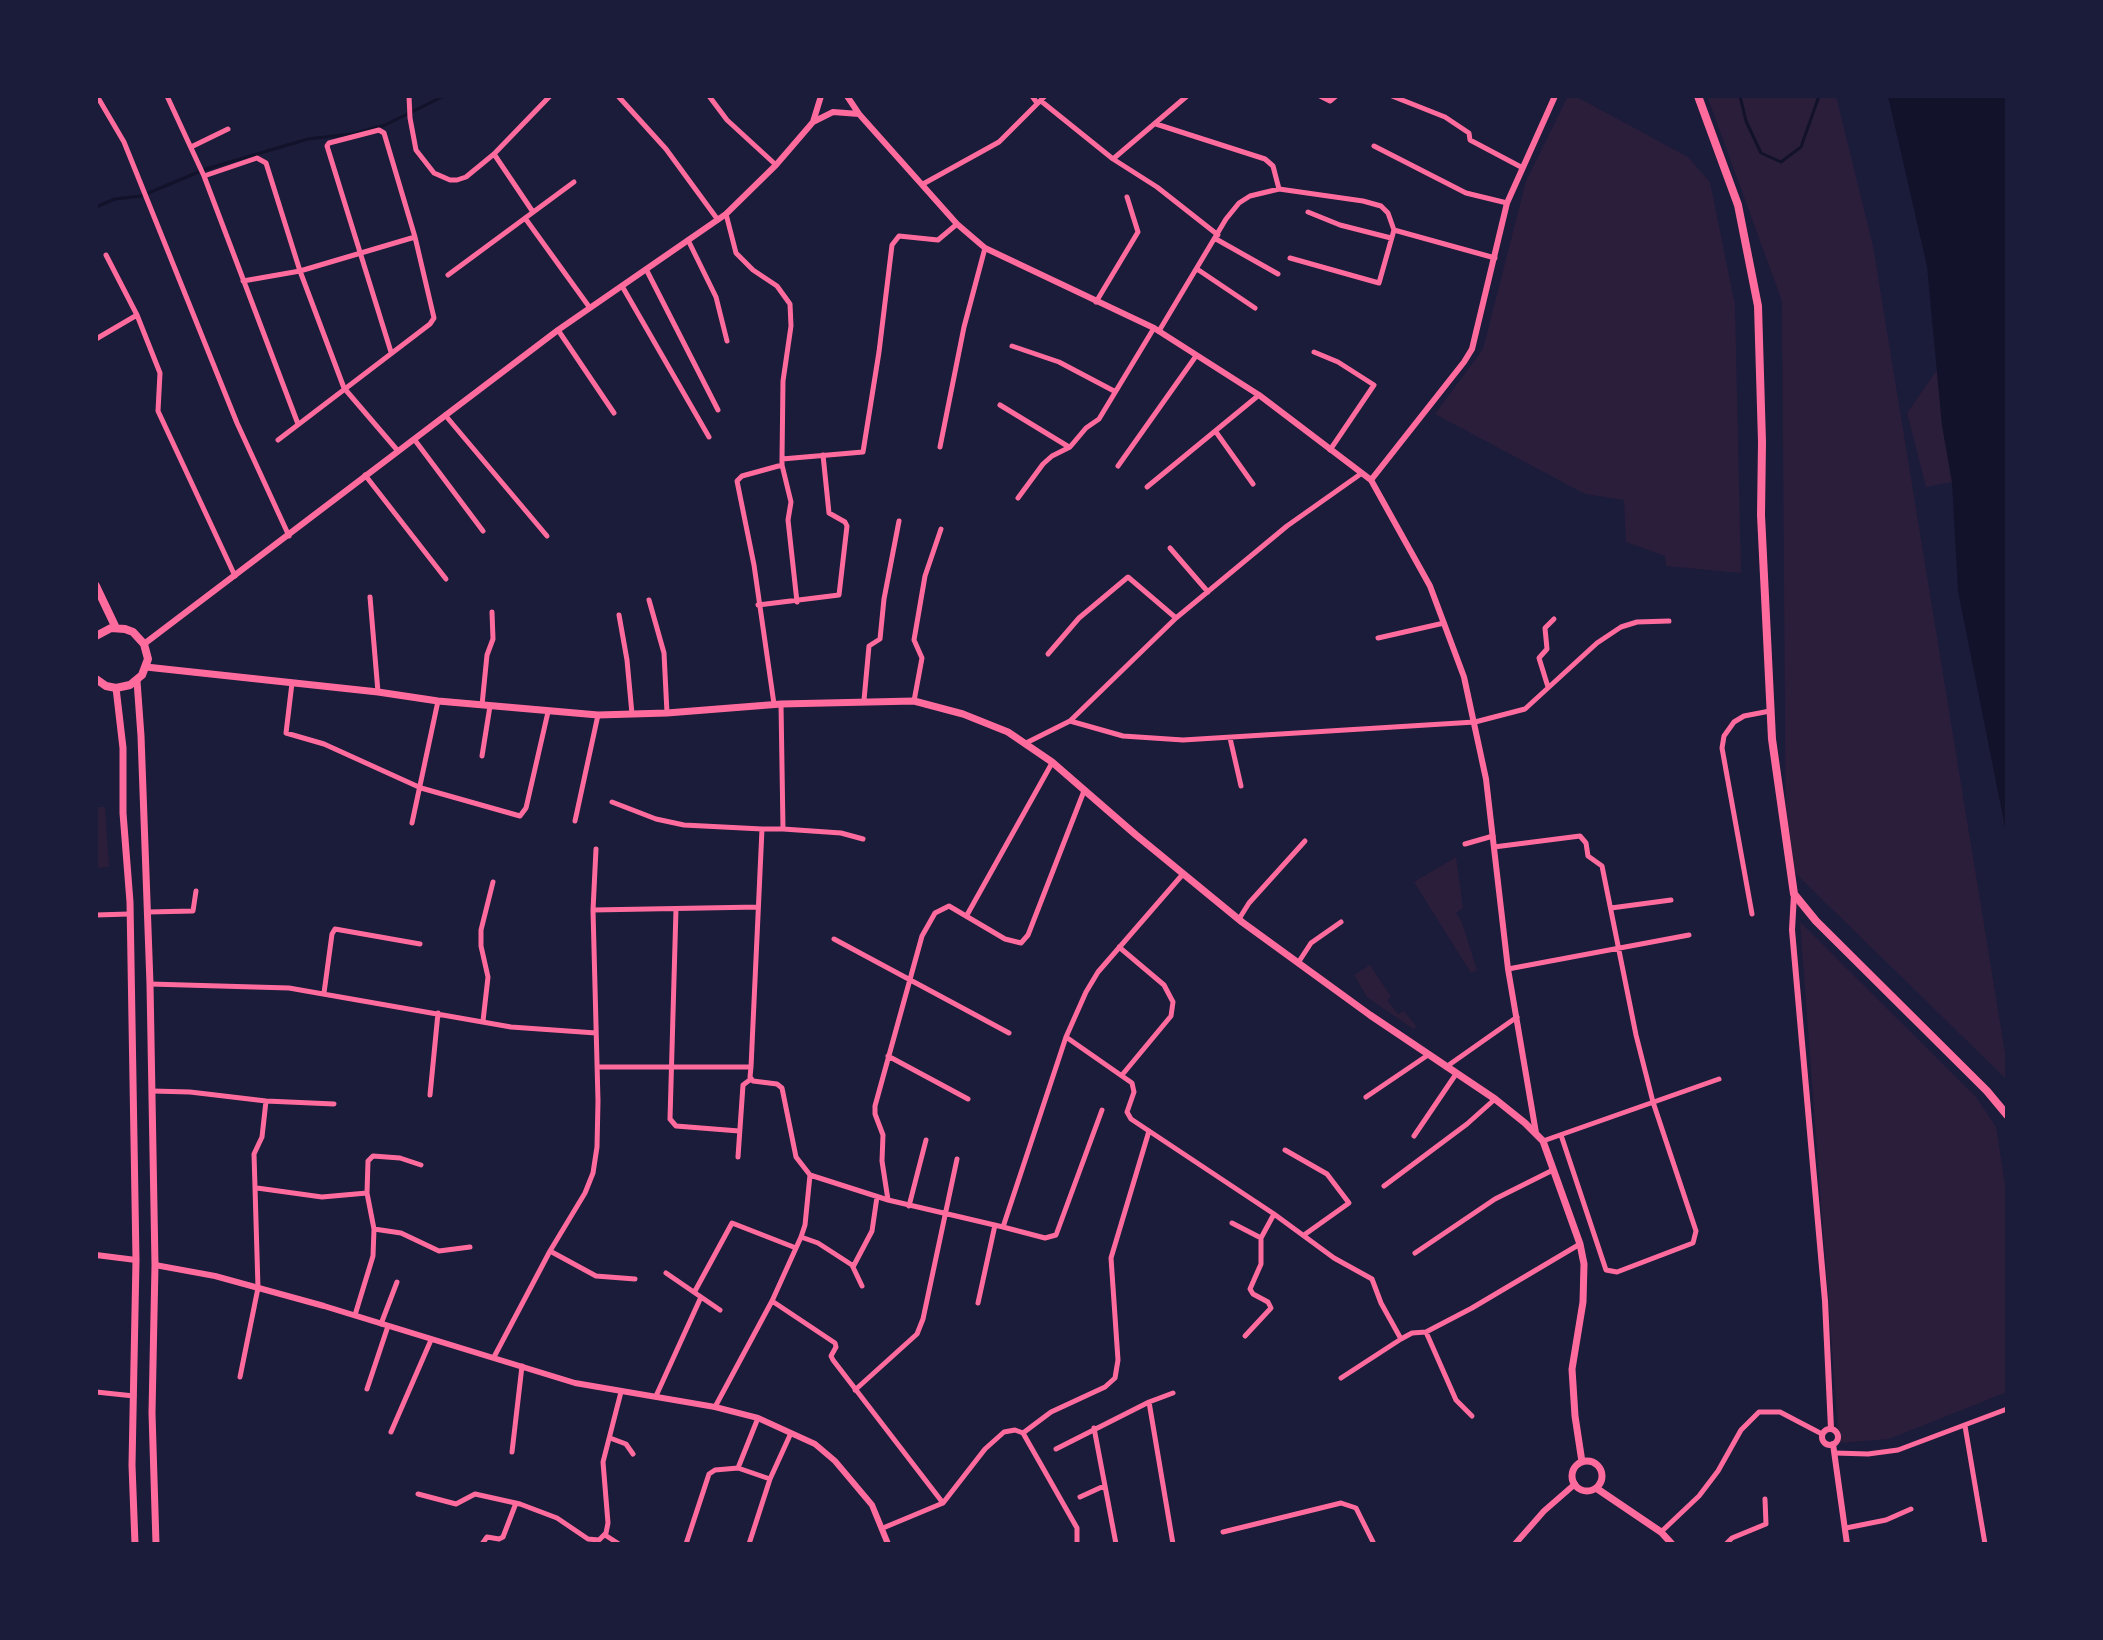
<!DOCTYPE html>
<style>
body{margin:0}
#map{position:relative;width:2103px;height:1640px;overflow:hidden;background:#1b1b3a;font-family:"Fira Sans Condensed",sans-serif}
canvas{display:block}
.frame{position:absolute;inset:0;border:98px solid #1b1b3a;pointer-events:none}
</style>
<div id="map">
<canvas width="2103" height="1640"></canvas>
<div class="frame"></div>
</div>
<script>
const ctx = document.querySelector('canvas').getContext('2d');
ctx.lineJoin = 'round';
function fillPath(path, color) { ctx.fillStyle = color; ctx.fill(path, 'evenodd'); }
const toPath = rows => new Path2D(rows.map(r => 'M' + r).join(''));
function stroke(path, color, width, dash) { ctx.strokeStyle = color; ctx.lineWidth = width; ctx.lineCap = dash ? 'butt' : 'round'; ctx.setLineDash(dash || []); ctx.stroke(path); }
fillPath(toPath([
 [1568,96,1575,96,1688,157,1710,182,1735,305,1741,573,1666,566,1665,556,1626,542,1624,500,1585,494,1435,414,1483,349,1526,181],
 [1707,96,1836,96,1873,246,2007,1065,2007,1080,1786,864,1782,301],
 [1937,370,1942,425,1952,482,1926,487,1907,413],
 [96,807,105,807,109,867,96,868],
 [1456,857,1463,908,1456,913,1462,923,1477,970,1471,973,1414,882],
 [1800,922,1976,1097,1996,1127,2007,1197,2007,1392,1889,1439,1839,1443],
 [1370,965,1391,997,1387,1000,1398,1014,1404,1011,1417,1027,1413,1029,1367,997,1354,975]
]), '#2a1e3b');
fillPath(toPath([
 [1888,96,2007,96,2007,837,1958,591,1952,482,1942,425,1927,266]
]), '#12122b');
stroke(toPath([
 [1740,96,1746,121,1761,153,1781,162,1801,147,1819,96],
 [96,207,115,199,141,196,206,169,308,139,352,134,385,125,444,96]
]), '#12122b', 3);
stroke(toPath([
 [97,96,124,142,237,423,289,536],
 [167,96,204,176,298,424],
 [409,96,410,118,416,150,434,173,450,180,457,180,466,177,494,154,550,96],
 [618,96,666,149,718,220],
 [709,96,727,120,776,165],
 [1032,96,1037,103],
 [1320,96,1330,101,1336,96],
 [1392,96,1445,117,1469,133,1470,140,1521,167],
 [1041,101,1113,159,1157,187,1218,235],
 [1156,124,1265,159,1273,166,1279,189],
 [1374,146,1466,193,1507,203],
 [191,147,228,129],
 [494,154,533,212],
 [1113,159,1187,96],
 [204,176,257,158,266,163,300,271,344,388,398,451],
 [923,184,999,142,1045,96],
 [1308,212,1340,225,1391,238],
 [726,214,736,253,753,270,777,286,790,304,791,326,783,381,782,459],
 [525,218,590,308],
 [1394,230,1495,258],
 [1216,239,1278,274],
 [688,240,716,297,727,341],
 [106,255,137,315,160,373,158,411,235,576],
 [646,269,718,410],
 [1197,269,1255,308],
 [448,275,574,182],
 [243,281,300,271,415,237],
 [622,286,709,437],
 [1096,302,1138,232,1127,197],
 [558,330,614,413],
 [1159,331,1226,219,1239,203,1250,196,1279,189,1363,201,1381,206,1388,213,1394,230,1379,283,1290,258],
 [96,339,137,315],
 [1012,346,1059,362,1114,391],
 [1314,352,1338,362,1374,385,1330,450],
 [1000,405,1069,447],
 [445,415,547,536],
 [1216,432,1253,484],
 [414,439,483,531],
 [278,440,430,324,434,318,415,237,384,133,379,130,329,143,327,146,391,352],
 [940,447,964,327,985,248],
 [782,465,791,502,788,520,797,602],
 [1118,466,1196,356],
 [365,475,446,579],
 [1147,487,1259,395],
 [1018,498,1043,464,1052,456,1070,447,1086,428,1099,419,1154,328],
 [1170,548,1208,592],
 [370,597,378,692],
 [649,600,664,653,667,713],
 [758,605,839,595,847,526,845,522,829,513,823,455],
 [619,615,627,660,632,714],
 [1378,638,1444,623],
 [1048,654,1079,618,1128,577,1176,618],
 [292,683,286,733,324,744,421,788,520,816,526,808,548,712],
 [1548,687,1539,658,1547,649,1545,628,1554,619],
 [864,700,869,646,880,639,884,599,899,521],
 [914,701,922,658,914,640,925,576,941,529],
 [774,704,754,565,737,481,742,476,782,465,782,459,863,452,879,352,892,245,899,236,938,240,957,224],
 [482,705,487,655,493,639,492,612],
 [1070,721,1176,618,1287,526,1362,473],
 [1230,738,1241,786],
 [1026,743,1070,721,1123,736,1183,740,1475,722,1525,709,1597,643,1621,627,1637,622,1669,621],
 [482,756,490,706],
 [612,802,656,819,684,825,762,829],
 [575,821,598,715],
 [412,823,438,701],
 [783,829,841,833,863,839],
 [1465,844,1493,836],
 [1494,847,1580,836,1586,843,1588,856,1602,866,1636,1035,1653,1102,1696,1231,1693,1243,1617,1272,1606,1270,1561,1135],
 [1611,908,1671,900],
 [676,909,670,1119,676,1126,739,1131],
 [593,910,596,849],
 [148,912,193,911,196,891],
 [1752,914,1722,748,1724,736,1734,722,1744,716,1770,711],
 [96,915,129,914],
 [967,915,1052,763],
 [1239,919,1249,903,1305,841],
 [834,939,1009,1033],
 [1119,947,1164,985,1173,1002,1171,1016,1122,1075],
 [1298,963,1311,943,1341,922],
 [1508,969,1689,935],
 [150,984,289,988,511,1027,596,1033],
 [324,993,332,934,335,929,420,944],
 [483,1021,488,977,481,946,481,930,493,882],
 [1066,1037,1132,1083,1134,1092,1127,1112,1131,1119,1274,1214,1334,1258,1372,1279,1381,1303,1401,1339,1412,1333,1426,1332,1472,1308,1580,1244],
 [888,1056,968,1099],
 [598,1067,751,1067,750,1077,753,1081,777,1084,782,1088,796,1157,810,1175,888,1200,1003,1227,1066,1037,1086,992,1098,972,1183,874],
 [751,1067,762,829,783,829,781,704],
 [1446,1067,1517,1017],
 [152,1091,190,1092,266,1101,334,1104],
 [430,1095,438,1013],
 [1366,1097,1428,1055],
 [1414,1136,1456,1074],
 [1543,1141,1719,1079],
 [1285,1150,1327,1174,1349,1203,1304,1235],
 [738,1157,743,1085,751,1079],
 [1384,1186,1467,1124,1495,1099],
 [257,1188,322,1197,367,1193],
 [888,1200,882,1161,883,1135,875,1114,875,1106,922,936,935,913,949,906,1005,939,1021,943,1028,935,1084,791],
 [909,1206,926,1140],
 [1232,1223,1261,1238],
 [1003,1227,1045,1238,1056,1235,1102,1110],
 [374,1229,401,1233,439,1251,470,1247],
 [801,1237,818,1243,852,1265,862,1286],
 [550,1251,596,1276,635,1279],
 [1415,1253,1495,1199,1553,1170],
 [853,1267,872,1231,877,1197],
 [695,1291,732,1223,796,1248],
 [701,1297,720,1310],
 [772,1301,835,1343,836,1347,831,1356,833,1360,943,1503],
 [978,1303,995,1225],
 [355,1315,373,1256,374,1229,367,1193,368,1161,373,1156,400,1158,421,1165],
 [381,1324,397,1282],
 [1426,1332,1456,1400,1472,1416],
 [1245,1336,1271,1308,1268,1302,1253,1294,1250,1289,1261,1264,1261,1238,1274,1214],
 [494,1357,550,1251,585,1193,593,1173,597,1147,598,1101,593,910,758,907],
 [240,1377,258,1288,254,1154,262,1137,266,1101],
 [1341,1378,1401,1339],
 [367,1389,388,1326],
 [855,1390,917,1334,923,1319,957,1159],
 [96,1392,134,1396],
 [656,1396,701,1297,666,1273],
 [1149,1402,1173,1393],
 [715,1407,772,1301,801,1237,805,1225,810,1175],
 [1965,1426,1985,1544],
 [1094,1428,1116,1544],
 [391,1432,431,1340],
 [1023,1433,1051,1412,1105,1387,1115,1378,1118,1360,1111,1258,1149,1131],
 [610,1438,626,1444,633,1454],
 [1056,1449,1149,1402,1173,1544],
 [512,1452,522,1366],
 [1835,1453,1868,1454,1898,1450,2007,1409],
 [738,1468,770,1479,749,1544],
 [770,1479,791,1433],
 [418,1494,456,1504,475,1494,520,1504,557,1518,588,1539,599,1540,606,1533,608,1523,603,1462,621,1392],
 [1080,1497,1104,1486],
 [883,1528,943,1503,985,1449,1004,1432,1015,1430,1023,1433,1077,1528,1077,1544],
 [1846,1528,1886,1520,1911,1509],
 [1223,1532,1341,1503,1356,1508,1374,1544],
 [1661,1532,1699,1496,1718,1471,1741,1430,1759,1412,1780,1412,1822,1434],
 [605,1535,619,1544],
 [482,1544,487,1537,499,1539,503,1537,516,1503],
 [686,1544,709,1474,715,1470,738,1468,758,1418],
 [1726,1544,1732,1538,1766,1524,1765,1499]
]), '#ff6b9d', 5);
stroke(toPath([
 [847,96,859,114],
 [813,122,821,96],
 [1371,480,1464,362,1472,349,1507,203,1555,96],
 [144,644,558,330,726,214,776,165,813,122,833,112,859,114,957,224,985,248,1154,328,1259,395,1371,480,1430,586,1464,677,1486,779,1508,969,1536,1133],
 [1794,894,1792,930,1825,1301,1831,1429],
 [96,1255,136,1260],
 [155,1265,215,1276,324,1306,575,1383,715,1407,758,1418,815,1444,835,1461,872,1505,888,1544],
 '1822 1437a8 8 0 1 1 16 0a8 8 0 1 1-16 0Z',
 [1833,1444,1847,1544],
 [1515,1544,1544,1511,1575,1484]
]), '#ff6b9d', 6);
stroke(toPath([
 [146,667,378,692,438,701,598,715,667,713,781,704,914,701,963,714,1008,732,1052,762,1136,835,1242,922,1370,1015,1495,1099,1525,1123,1543,1141,1580,1244,1584,1264,1583,1302,1572,1369,1575,1416,1582,1462],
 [137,681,141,736,150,984,155,1265,152,1413,156,1544],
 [116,688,123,748,123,813,130,902,136,1260,132,1465,135,1544],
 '1572 1476a15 15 0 1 1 30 0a15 15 0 1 1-30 0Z',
 [1596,1488,1661,1532,1672,1544]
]), '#ff6b9d', 7);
stroke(toPath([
 [1698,96,1738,205,1758,306,1762,442,1761,515,1772,739,1794,894,1816,921,1987,1091,2007,1115],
 [96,586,116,628],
 [96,636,111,628,125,629,133,632,144,644,148,659,142,675,130,685,116,688,106,686,96,679]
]), '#ff6b9d', 8);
</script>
